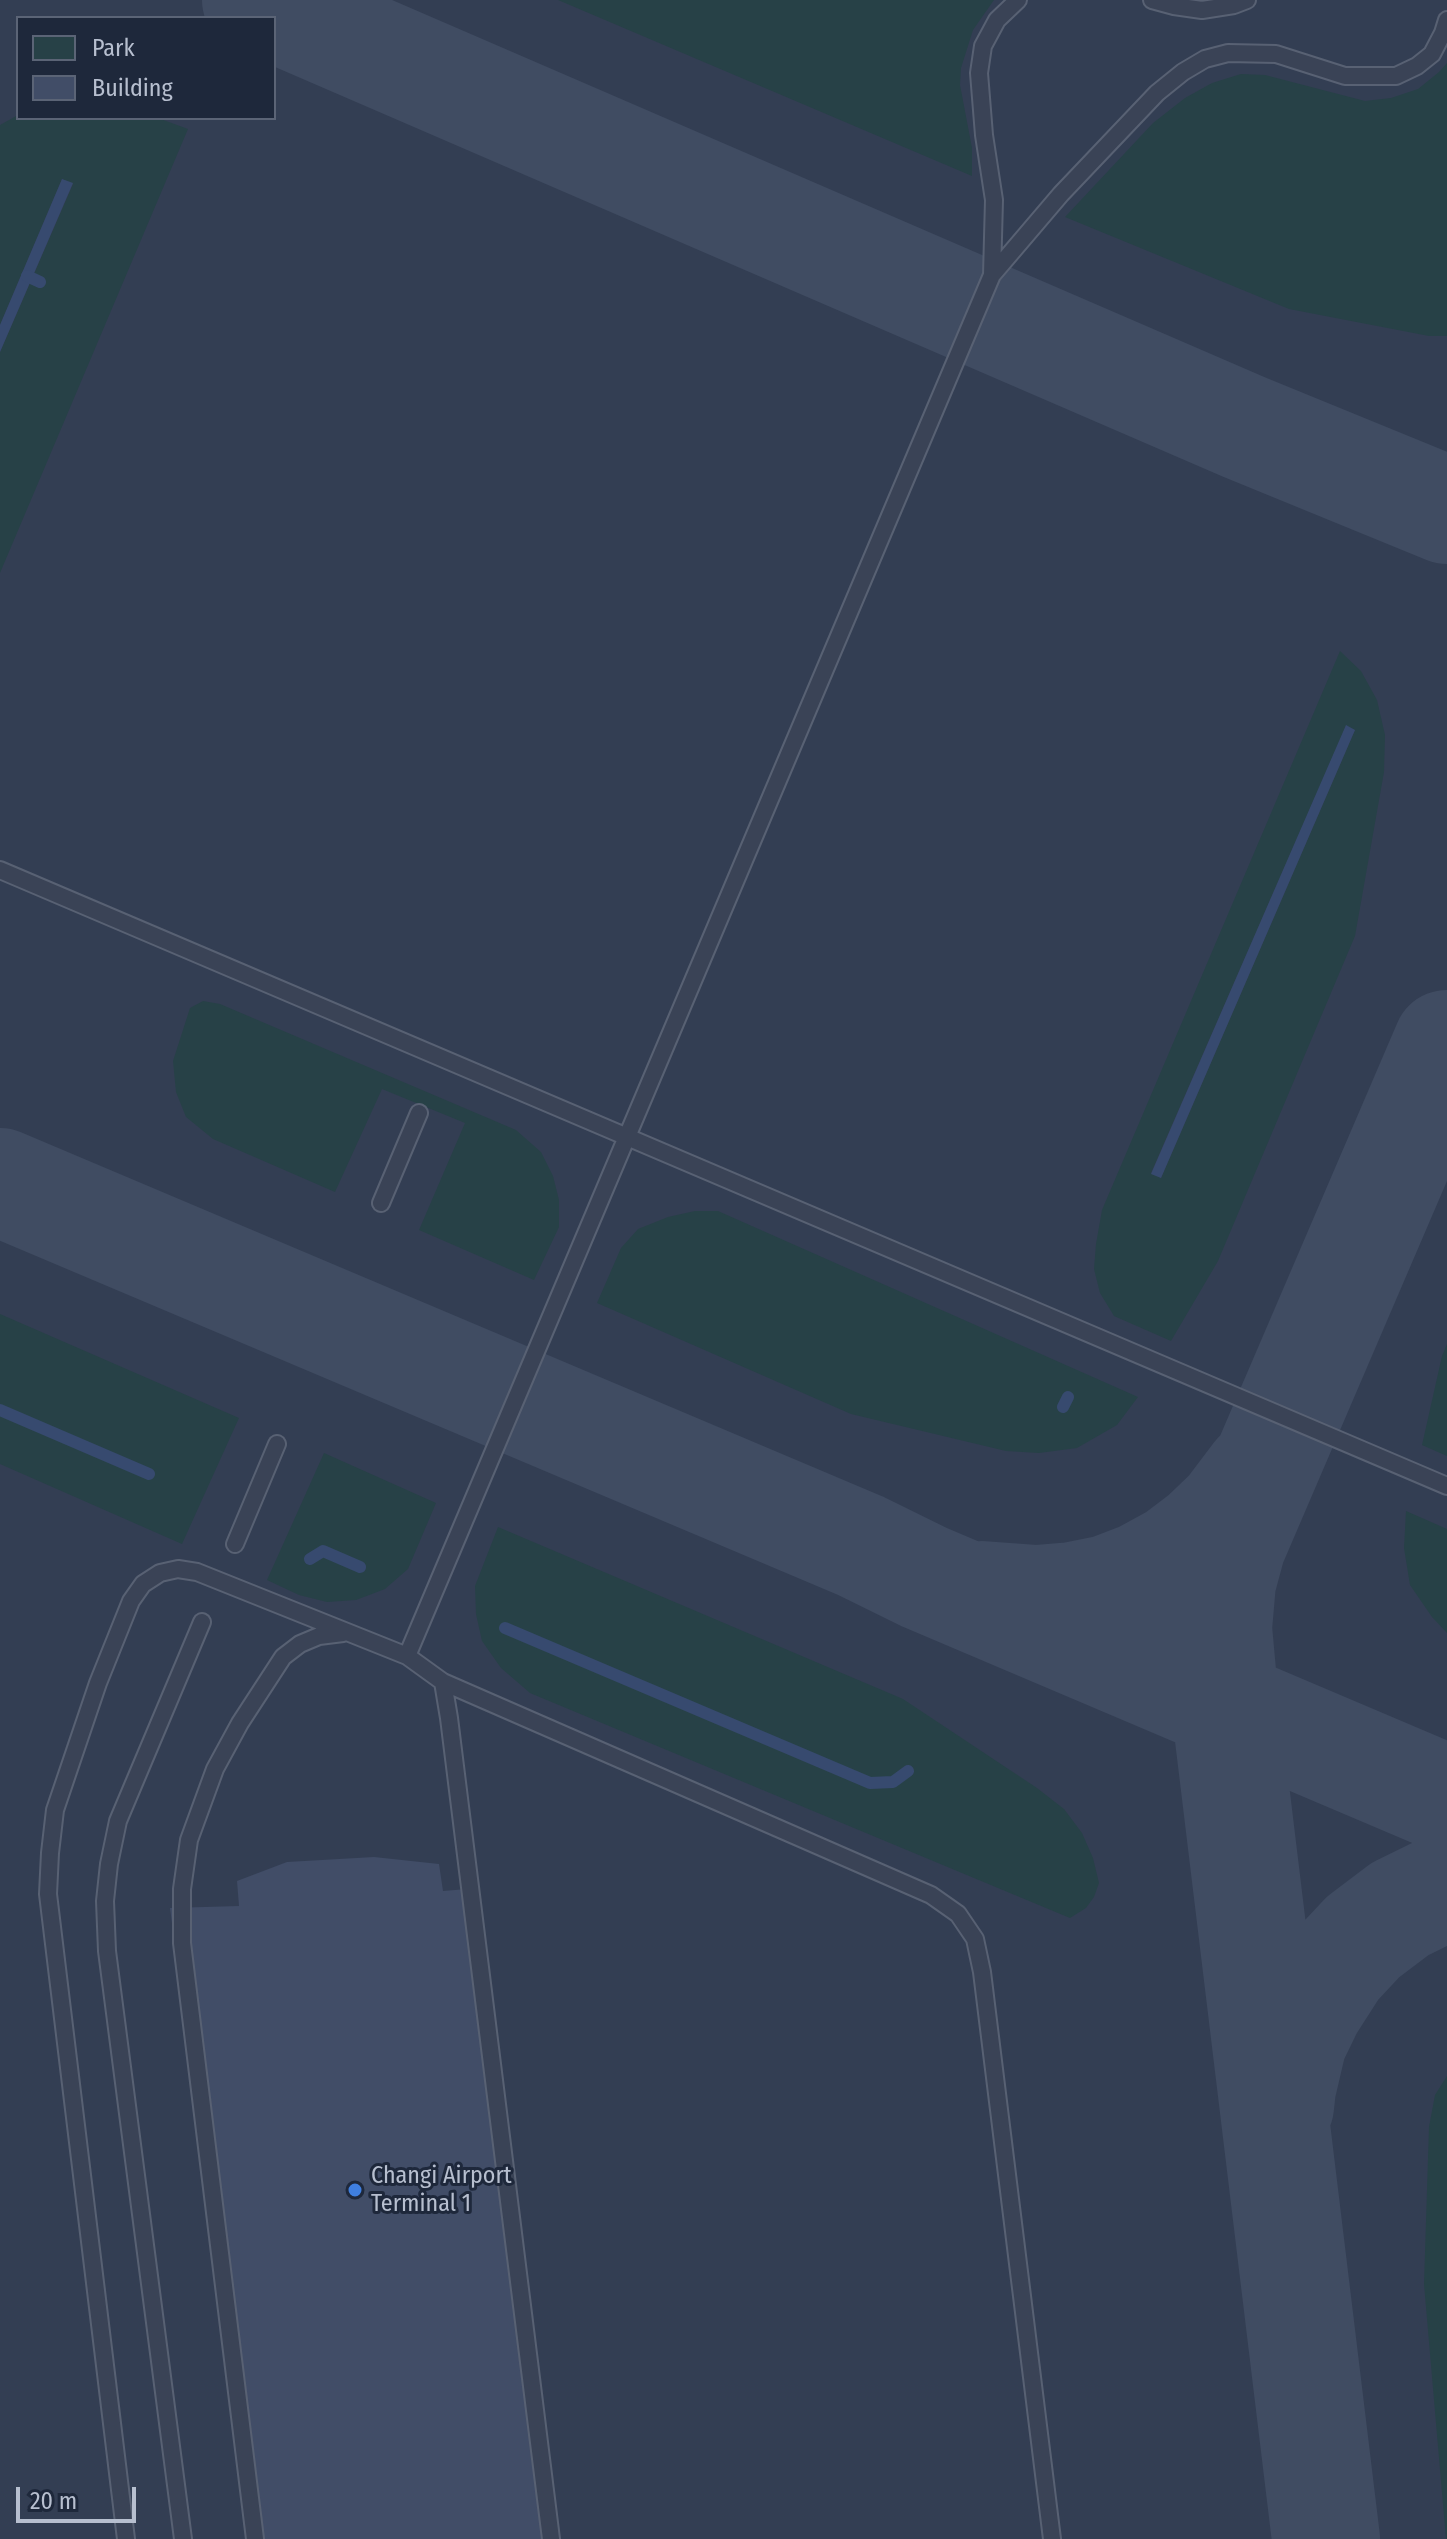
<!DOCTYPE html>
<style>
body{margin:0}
#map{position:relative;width:1447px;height:2539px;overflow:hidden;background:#253146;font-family:"Fira Sans Condensed",sans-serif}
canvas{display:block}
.legend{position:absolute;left:16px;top:16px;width:260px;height:104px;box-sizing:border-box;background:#1e283b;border:2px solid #5b6476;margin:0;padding:10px 14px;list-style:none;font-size:24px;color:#b7bfcf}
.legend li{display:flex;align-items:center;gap:16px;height:40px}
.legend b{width:40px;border:2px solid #5b6476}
.scale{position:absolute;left:16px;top:2487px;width:120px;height:36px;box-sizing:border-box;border:4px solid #b7bfcf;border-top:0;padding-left:10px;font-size:24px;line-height:28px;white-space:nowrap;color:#b7bfcf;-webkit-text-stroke:6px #1e283b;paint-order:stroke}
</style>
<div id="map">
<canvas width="1447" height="2539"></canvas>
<ul class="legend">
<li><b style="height:22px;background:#274147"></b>Park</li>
<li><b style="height:22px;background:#414d67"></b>Building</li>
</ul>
<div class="scale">20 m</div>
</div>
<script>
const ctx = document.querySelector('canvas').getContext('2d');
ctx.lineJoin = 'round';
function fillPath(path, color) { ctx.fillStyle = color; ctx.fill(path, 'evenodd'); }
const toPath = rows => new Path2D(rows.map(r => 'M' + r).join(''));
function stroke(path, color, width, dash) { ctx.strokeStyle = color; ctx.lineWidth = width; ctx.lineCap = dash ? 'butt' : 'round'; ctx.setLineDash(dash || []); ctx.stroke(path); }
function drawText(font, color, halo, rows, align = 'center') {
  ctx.font = font + ' "Fira Sans Condensed",sans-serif'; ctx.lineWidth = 6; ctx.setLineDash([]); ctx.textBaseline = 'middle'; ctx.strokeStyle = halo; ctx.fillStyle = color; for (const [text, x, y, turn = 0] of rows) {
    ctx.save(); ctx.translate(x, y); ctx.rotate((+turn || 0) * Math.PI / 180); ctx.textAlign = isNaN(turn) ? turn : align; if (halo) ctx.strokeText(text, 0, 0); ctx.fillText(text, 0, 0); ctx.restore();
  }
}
fillPath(toPath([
 [0,0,1447,0,1447,2539,0,2539],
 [18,18,274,18,274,118,18,118]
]), '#333e53');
fillPath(toPath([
 [558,0,994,0,973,30,961,68,960,85,972,148,972,176],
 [1447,63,1447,336,1429,336,1289,309,1065,217,1153,123,1185,98,1212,83,1241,74,1265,75,1365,101,1391,98,1418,89,1439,72],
 [18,115,18,118,158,118,188,129,0,573,0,352,73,184,62,179,0,325,0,125],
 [1340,651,1361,671,1377,700,1385,735,1384,772,1355,936,1218,1261,1171,1341,1114,1316,1100,1293,1094,1269,1096,1244,1102,1210],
 [1346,726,1355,730,1161,1178,1151,1173],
 [203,1001,220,1004,516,1130,541,1152,553,1176,559,1200,559,1227,534,1280,419,1230,465,1123,382,1089,335,1192,213,1139,186,1117,176,1092,173,1061,190,1008],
 [695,1211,718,1211,1138,1397,1117,1425,1077,1448,1039,1453,1006,1451,851,1414,597,1303,621,1248,638,1229,668,1217],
 [0,1314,239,1418,182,1544,0,1464],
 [1447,1344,1447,1456,1422,1445,1442,1356],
 [324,1453,436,1503,408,1569,385,1589,356,1600,327,1602,299,1595,267,1580],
 [1406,1511,1447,1529,1447,1633,1432,1617,1410,1585,1404,1548],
 [498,1527,903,1699,1037,1788,1064,1809,1082,1833,1093,1858,1099,1883,1094,1897,1086,1908,1070,1918,530,1693,501,1668,482,1641,476,1614,475,1586],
 [1447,2076,1447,2539,1446,2539,1424,2284,1429,2127,1435,2095]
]), '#274147');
fillPath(toPath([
 [62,179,73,183,0,352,0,325],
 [1346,725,1355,730,1161,1178,1151,1174]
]), '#374a6f');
stroke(toPath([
 [27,276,40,282],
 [1063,1407,1068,1397],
 [0,1410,149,1474],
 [310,1559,323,1551,360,1567],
 [505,1628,870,1783,893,1782,908,1771]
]), '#374a6f', 12);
stroke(toPath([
 [256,0,1244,427,1447,510],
 [0,1182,861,1546,924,1577,1447,1799],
 [982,1595,1037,1599,1073,1596,1108,1589,1142,1576,1175,1558,1204,1536,1229,1512,1257,1475],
 [1280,2106,1282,2088,1293,2041,1310,2006,1335,1967,1363,1937,1400,1909,1447,1886],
 [1326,2539,1225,1705,1218,1628,1222,1582,1232,1545,1447,1044]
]), '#404c62', 108);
fillPath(toPath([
 [374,1857,439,1864,443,1891,467,1889,546,2539,251,2539,170,1908,239,1906,237,1881,287,1862]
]), '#414d67');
const lane = toPath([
 [1152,0,1174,6,1202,10,1234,5,1247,0],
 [992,275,994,200,984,135,979,73,983,46,997,20,1018,0],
 [0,870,1447,1486],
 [381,1203,419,1113],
 [235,1544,277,1444],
 [407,1656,992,275,1061,194,1157,93,1183,72,1205,59,1228,53,1276,54,1345,76,1396,76,1417,66,1432,54,1443,33,1447,20],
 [443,1682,449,1718,551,2539],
 [126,2539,48,1894,50,1853,55,1810,98,1683,131,1601,143,1584,160,1573,178,1569,197,1572,407,1656,443,1682,931,1895,958,1914,975,1939,982,1972,1052,2539],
 [183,2539,107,1951,105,1901,109,1864,118,1821,202,1622],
 [255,2539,182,1943,182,1889,189,1840,215,1769,240,1723,283,1657,300,1644,319,1636,343,1633]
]);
stroke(lane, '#586173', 20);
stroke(lane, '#3a4356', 16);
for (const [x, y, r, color] of [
 [355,2190,8,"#3f7fe0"]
]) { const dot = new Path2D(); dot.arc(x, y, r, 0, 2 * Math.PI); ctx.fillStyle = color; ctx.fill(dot); stroke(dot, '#1e283b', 3); }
drawText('24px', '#b7bfcf', '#1e283b', [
 ["Changi Airport",371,2176],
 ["Terminal 1",371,2204]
], 'left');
</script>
